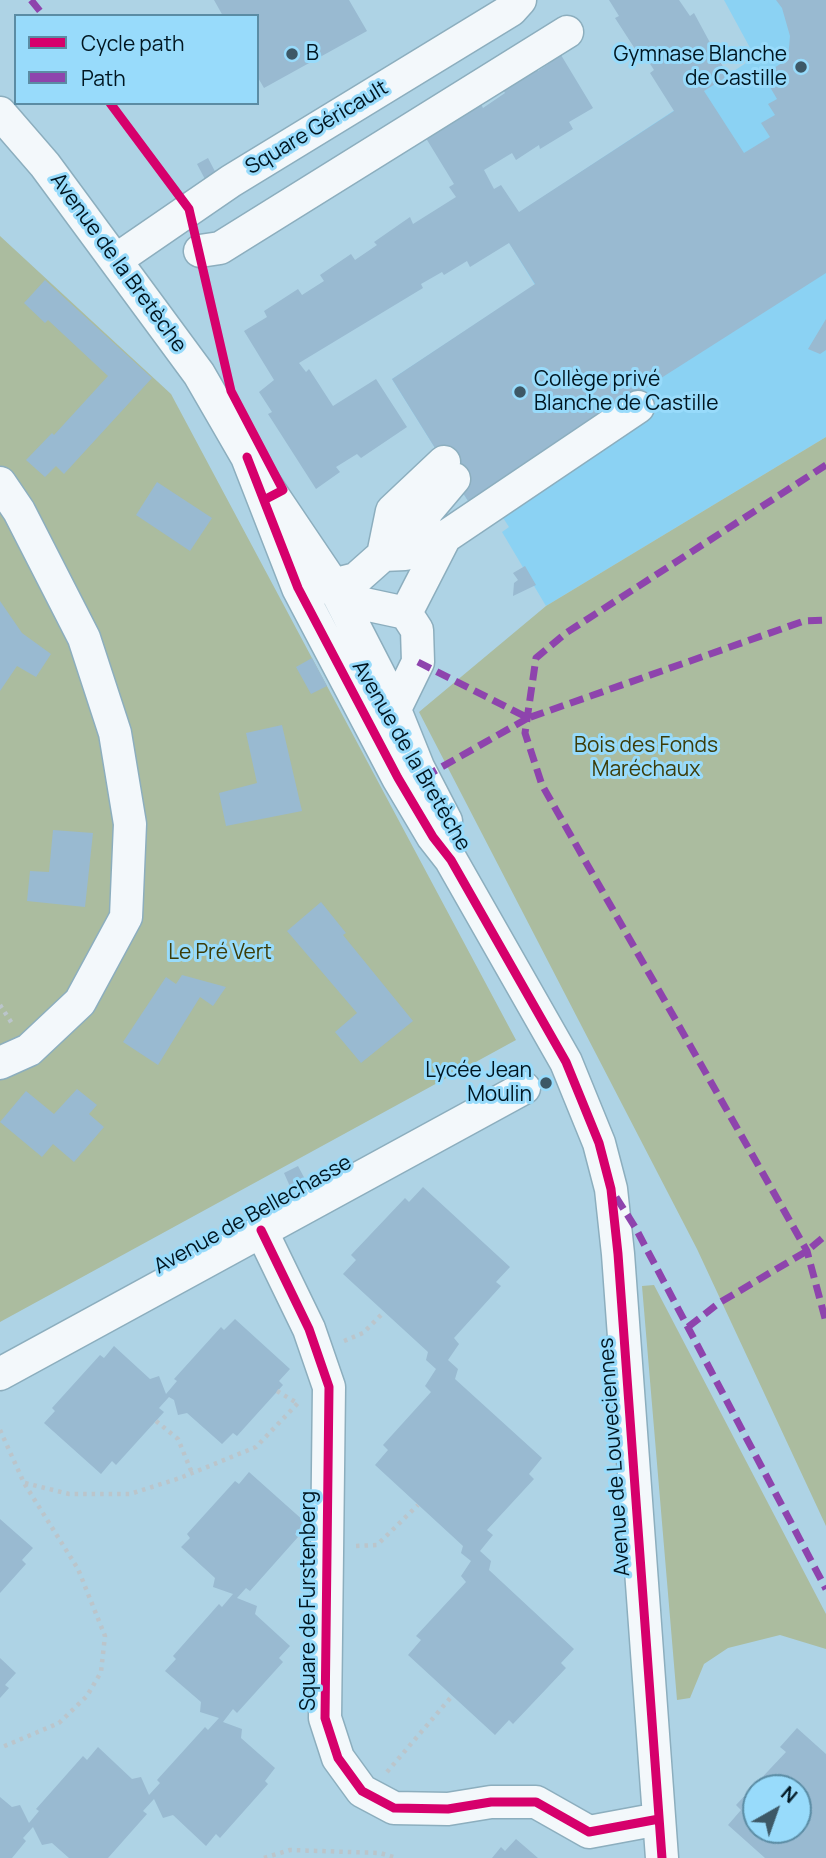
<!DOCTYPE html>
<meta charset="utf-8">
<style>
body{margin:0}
#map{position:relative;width:826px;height:1858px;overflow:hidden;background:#aed3e5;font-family:Manrope,sans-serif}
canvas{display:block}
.legend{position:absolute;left:14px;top:14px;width:245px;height:91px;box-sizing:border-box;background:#98dbfb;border:2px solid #5b8ca4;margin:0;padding:9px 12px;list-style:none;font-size:21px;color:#001621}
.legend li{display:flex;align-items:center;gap:14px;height:35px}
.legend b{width:35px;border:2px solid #5b8ca4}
.north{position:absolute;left:742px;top:1774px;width:70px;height:70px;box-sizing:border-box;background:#98dbfb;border:2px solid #5b8ca4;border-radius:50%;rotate:40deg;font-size:19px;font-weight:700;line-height:28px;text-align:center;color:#001621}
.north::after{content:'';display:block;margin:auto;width:24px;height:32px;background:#3d5866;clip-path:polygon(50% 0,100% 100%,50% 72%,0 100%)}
</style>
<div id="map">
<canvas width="826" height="1858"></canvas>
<ul class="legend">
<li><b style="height:9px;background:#d6006c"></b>Cycle path</li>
<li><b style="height:9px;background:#8e44ad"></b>Path</li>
</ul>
<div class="north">N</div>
</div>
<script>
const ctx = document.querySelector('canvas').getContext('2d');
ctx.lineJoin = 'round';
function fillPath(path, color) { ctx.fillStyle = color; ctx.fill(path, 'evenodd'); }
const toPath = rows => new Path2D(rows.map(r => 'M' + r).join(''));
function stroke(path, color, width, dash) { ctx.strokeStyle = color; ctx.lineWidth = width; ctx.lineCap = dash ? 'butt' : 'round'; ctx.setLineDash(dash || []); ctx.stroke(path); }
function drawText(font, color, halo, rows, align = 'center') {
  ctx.font = font + ' Manrope,sans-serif'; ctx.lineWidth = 6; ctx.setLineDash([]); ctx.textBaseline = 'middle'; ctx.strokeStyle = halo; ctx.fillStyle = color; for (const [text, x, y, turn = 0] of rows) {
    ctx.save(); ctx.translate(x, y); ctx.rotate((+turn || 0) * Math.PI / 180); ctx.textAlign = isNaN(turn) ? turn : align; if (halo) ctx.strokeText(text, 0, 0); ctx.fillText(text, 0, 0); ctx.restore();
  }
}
fillPath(toPath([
 [724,0,826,0,826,437,546,606,502,532,509,527,485,490,468,501,392,379,535,285,499,226,755,57]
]), '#8bd2f3');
fillPath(toPath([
 [0,236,171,394,516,1040,0,1322],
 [826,437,826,1526,697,1249,419,712,546,606],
 [654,1285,826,1614,826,1649,780,1635,728,1648,704,1664,690,1698,677,1700,642,1286]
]), '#abbc9f');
fillPath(toPath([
 [214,0,349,0,367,31,264,88,257,76,257,16,223,16],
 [609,0,679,0,690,16,694,13,728,76,704,91,744,153,770,137,761,123,775,115,768,104,777,99,763,75,788,59,790,36,782,8,776,0,826,0,826,273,468,501,392,379,535,284,509,243,470,267,467,261,444,275,442,272,421,284,423,288,299,363,306,372,309,369,333,406,376,379,407,427,361,458,357,454,336,467,340,472,316,489,268,414,272,412,259,392,274,380,244,331,267,317,264,311,298,289,302,295,324,281,320,275,351,254,355,260,377,245,374,242,410,217,413,224,456,197,449,187,454,184,424,135,479,100,483,108,505,93,501,86,534,65,538,71,561,55,593,108,569,122,573,129,540,149,539,145,516,160,512,153,484,170,494,189,501,185,519,212,674,111,650,73,654,70,641,50,637,52,615,18,619,16],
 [208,158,219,179,208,185,197,164],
 [45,280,152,378,64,474,56,466,45,477,26,460,52,433,54,435,108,376,48,320,45,323,24,303],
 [826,319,826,350,820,354,808,349],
 [157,482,212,518,190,551,136,515],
 [525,566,536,585,513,596,514,583,518,580,513,573],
 [0,601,22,633,51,654,36,677,17,666,0,691],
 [312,658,327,686,311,694,296,667],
 [282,725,302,811,226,826,219,793,257,783,246,733],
 [53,830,93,833,85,907,27,901,30,871,49,872],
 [321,902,346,933,343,935,413,1021,361,1063,335,1032,357,1013,287,931],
 [182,975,226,987,213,1006,200,997,158,1065,123,1042,166,977,176,984],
 [77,1089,97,1105,89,1114,104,1127,74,1162,53,1144,42,1157,0,1122,26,1091,54,1114],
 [298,1166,307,1183,292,1191,284,1173],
 [423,1187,510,1267,496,1282,501,1286,454,1338,459,1344,448,1360,458,1369,455,1379,542,1458,529,1474,534,1479,487,1530,493,1535,480,1551,491,1561,489,1570,574,1649,561,1663,566,1668,513,1724,509,1720,495,1735,408,1655,421,1640,416,1636,466,1582,461,1576,471,1561,461,1553,463,1546,375,1465,388,1450,383,1445,431,1392,425,1386,436,1369,426,1360,428,1352,343,1274,356,1260,351,1255,405,1198,409,1202],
 [235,1319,290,1369,279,1381,283,1385,237,1436,233,1433,222,1444,187,1413,178,1415,174,1400,169,1397,159,1408,164,1412,116,1465,112,1461,101,1474,44,1423,55,1411,52,1408,100,1355,104,1358,114,1346,150,1379,159,1376,166,1394,177,1381,174,1379,221,1327,224,1330],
 [249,1472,305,1522,295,1534,298,1537,250,1591,246,1588,237,1598,257,1606,255,1614,290,1646,279,1658,283,1662,237,1713,233,1709,223,1722,242,1729,241,1738,275,1768,265,1781,268,1784,220,1838,216,1834,206,1846,173,1815,163,1818,154,1799,143,1811,147,1814,108,1858,69,1858,52,1843,42,1845,33,1827,23,1838,26,1841,12,1858,0,1858,0,1797,12,1807,20,1805,29,1823,39,1811,36,1809,83,1756,87,1760,98,1747,132,1779,141,1777,149,1795,160,1783,157,1780,205,1727,208,1730,219,1718,200,1712,201,1702,165,1671,176,1659,173,1656,219,1604,222,1607,233,1594,213,1587,215,1578,181,1547,190,1538,187,1534,235,1481,239,1484],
 [0,1519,33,1548,22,1560,26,1564,0,1593],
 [0,1658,16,1673,5,1685,9,1688,0,1698],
 [797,1728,826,1754,826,1858,765,1858,728,1825,741,1810,736,1805,786,1752,780,1747],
 [756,1788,798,1788,798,1830,756,1830],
 [516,1839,538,1858,492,1858,501,1847,505,1851]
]), '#99bad1');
const minor = toPath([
 [0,113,45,165,199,374,247,457,332,583,387,690,418,767,446,821],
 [200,251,220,248,567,32],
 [116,260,231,181,511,10,520,0],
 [247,457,298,588,398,778,433,837,451,860,566,1062,599,1143,611,1189,618,1254,662,1858],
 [0,483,19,511,84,638,115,733,130,824,126,917,80,1002,29,1050,0,1063],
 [383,555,392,511,444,462],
 [316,589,356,579,383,555,405,554,412,545,427,511,454,479],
 [341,599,406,613,417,630,418,662,395,709],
 [406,613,445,537,638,407],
 [261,1230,309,1329,329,1387,325,1718,338,1758,362,1791,394,1808,448,1809,491,1802,536,1802,589,1832,659,1819],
 [0,1374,524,1088]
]);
stroke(minor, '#8caebe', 35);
stroke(toPath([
 [0,1005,13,1025],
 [344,1341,363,1333,384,1312],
 [277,1391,297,1403],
 [156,1421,178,1439,192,1473],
 [0,1430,24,1483,78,1569,105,1636,101,1672,87,1696,59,1723,0,1748],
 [25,1483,69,1494,130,1494,180,1478,256,1447,298,1403],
 [356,1546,377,1545,418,1505],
 [387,1772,452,1696],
 [264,1858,290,1850,380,1853,397,1858]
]), '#bbc5cb', 4.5, [3.5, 5]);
stroke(minor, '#f3f8fb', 32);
stroke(toPath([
 [31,0,44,16],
 [826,465,566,633,536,658,525,733,542,785,807,1251,826,1322],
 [418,662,528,718,804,621,826,620],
 [424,777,528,718],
 [616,1197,635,1227,826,1589],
 [688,1327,719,1303,807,1251,826,1235]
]), '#8e44ad', 7, [14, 7]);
stroke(toPath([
 [110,103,189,209,231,391,283,490,264,500],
 [247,457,298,588,398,778,433,837,451,860,566,1062,599,1143,611,1189,618,1254,662,1858],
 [261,1230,309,1329,329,1387,325,1718,338,1758,362,1791,394,1808,448,1809,491,1802,536,1802,589,1832,659,1819]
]), '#d6006c', 9);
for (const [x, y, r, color] of [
 [292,54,7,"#3d5866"],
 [801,67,7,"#3d5866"],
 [520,392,7,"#3d5866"],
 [546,1083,7,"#3d5866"]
]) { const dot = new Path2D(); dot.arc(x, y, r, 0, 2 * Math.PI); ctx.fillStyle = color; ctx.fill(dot); stroke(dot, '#98dbfb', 2.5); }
drawText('21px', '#001621', '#98dbfb', [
 ["B",306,54],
 ["Gymnase Blanche",787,55,"right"],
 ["de Castille",787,79,"right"],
 ["Collège privé",534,380],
 ["Blanche de Castille",534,404],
 ["Lycée Jean",532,1071,"right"],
 ["Moulin",532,1095,"right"]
], 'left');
drawText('21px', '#001621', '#98dbfb', [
 ["Square Géricault",317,128,-31],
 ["Avenue de la Bretèche",118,263,54],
 ["Avenue de la Bretèche",411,756,60],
 ["Avenue de Bellechasse",253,1215,-29],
 ["Avenue de Louveciennes",615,1457,-94],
 ["Square de Furstenberg",309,1601,-90]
]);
drawText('21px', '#3c3c09', '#98dbfb', [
 ["Bois des Fonds",646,746],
 ["Maréchaux",646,770],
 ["Le Pré Vert",220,953]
]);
</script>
